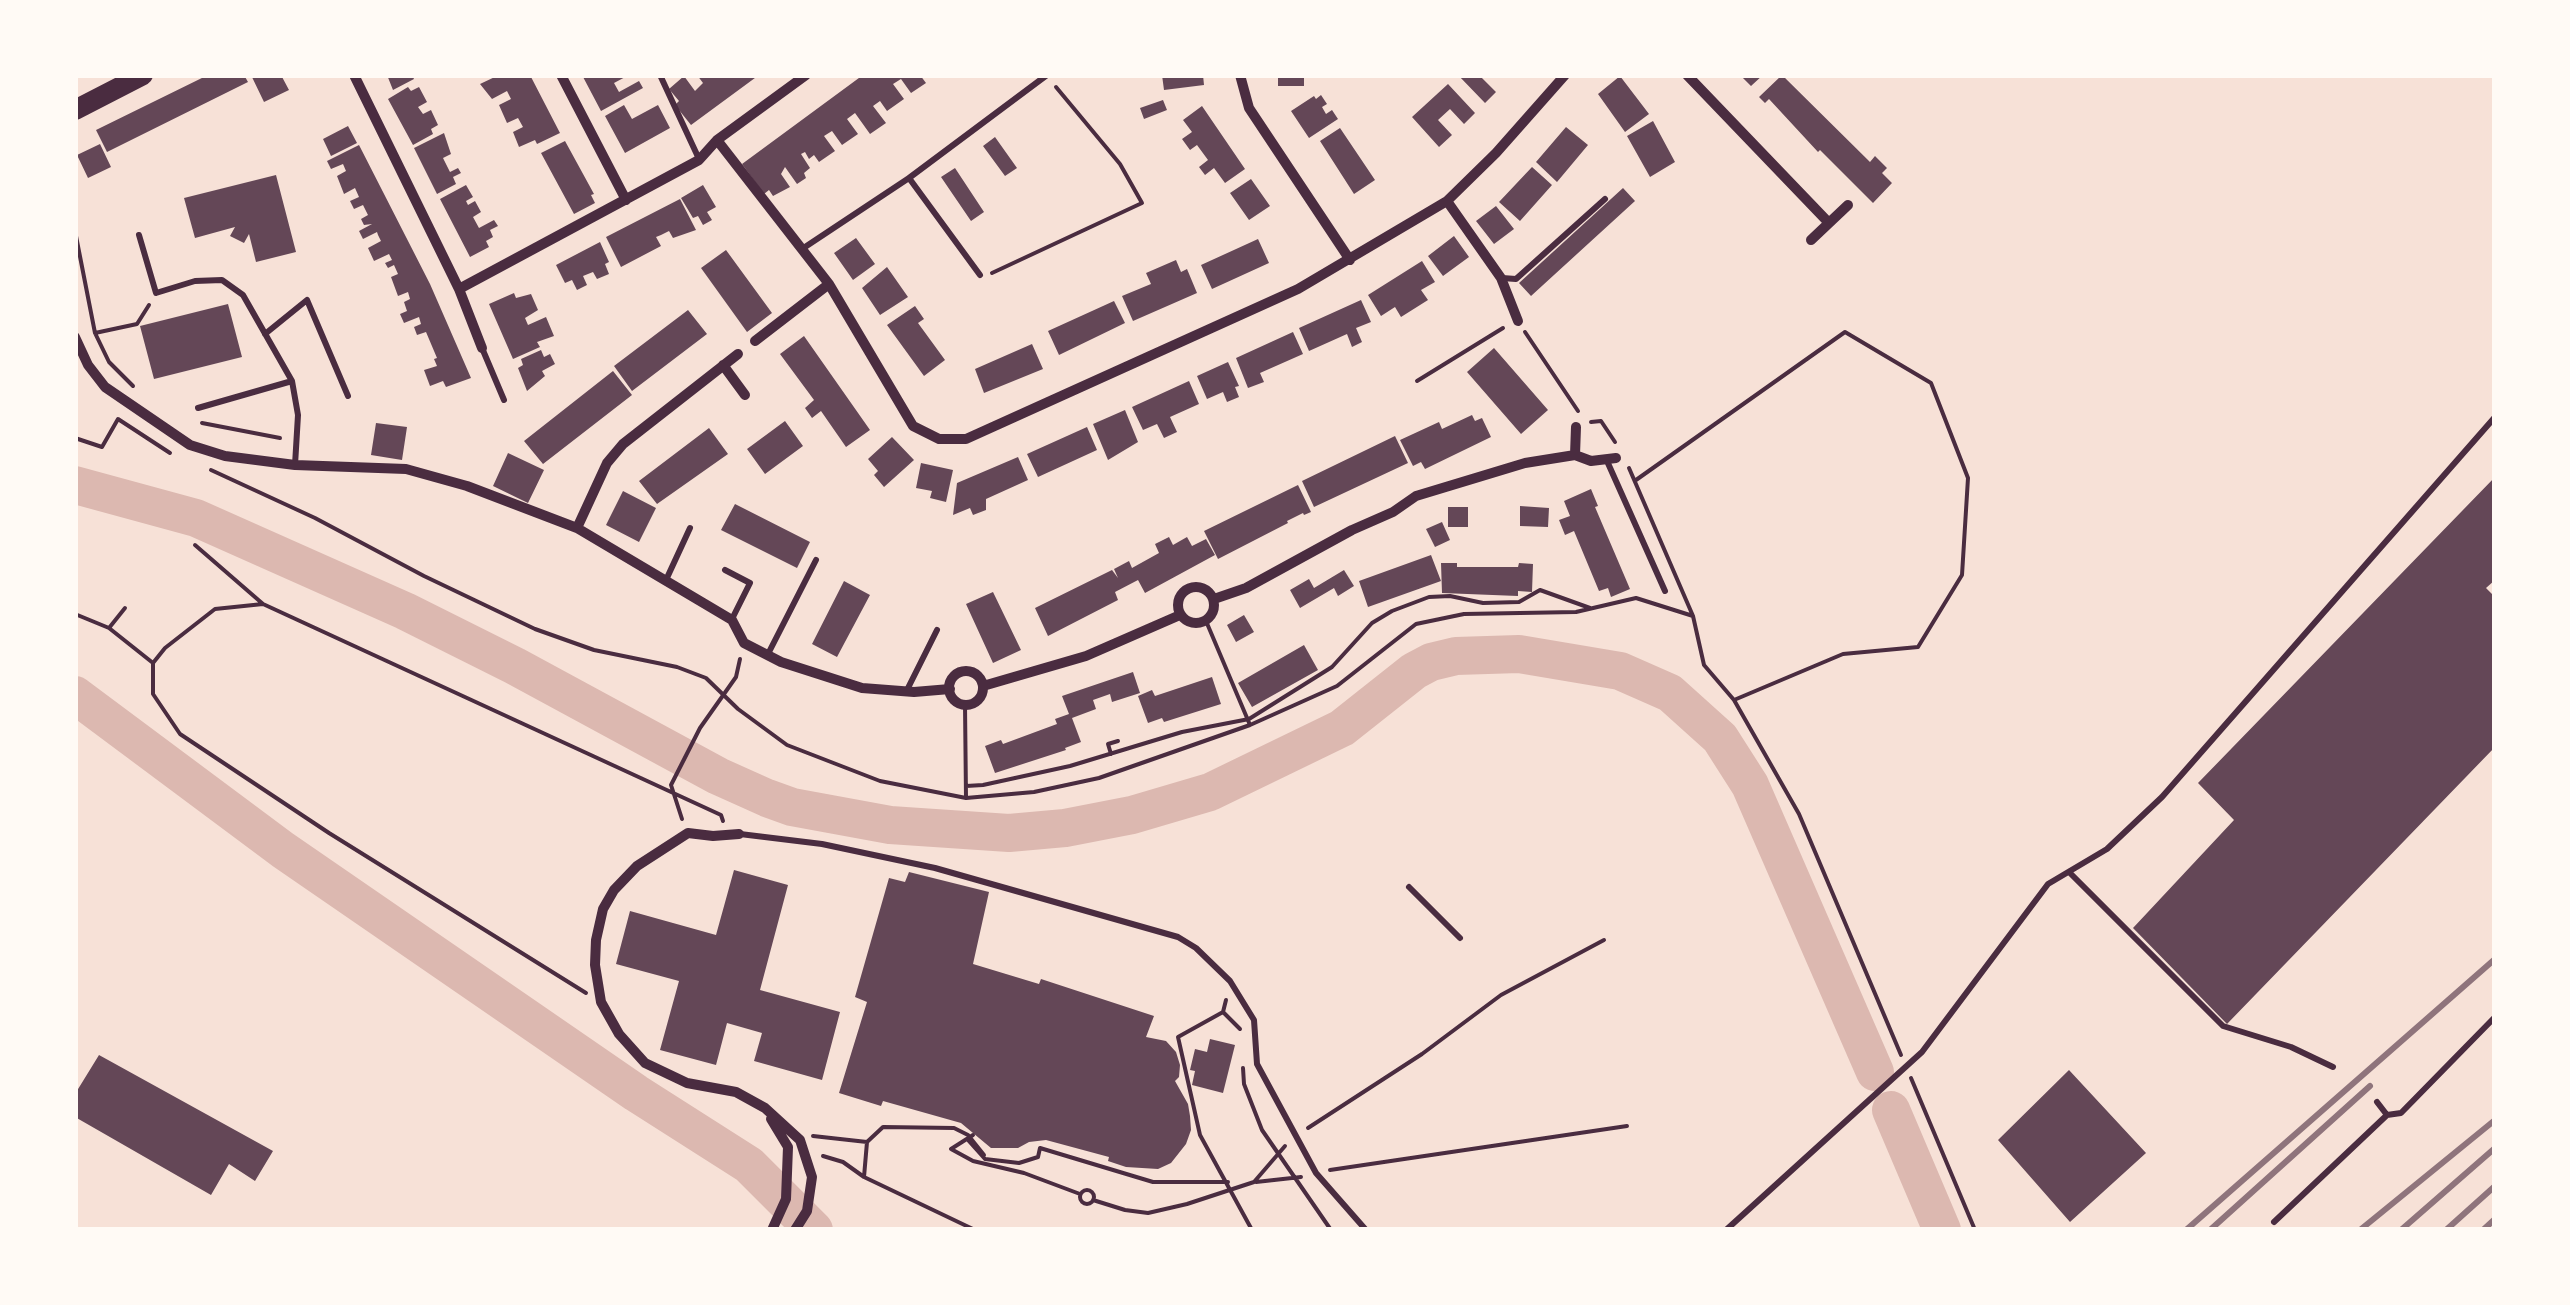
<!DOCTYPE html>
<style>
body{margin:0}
#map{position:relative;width:2570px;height:1305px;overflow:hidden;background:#f7e1d7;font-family:Arial,sans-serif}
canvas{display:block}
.frame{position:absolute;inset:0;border:78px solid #fffaf5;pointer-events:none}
</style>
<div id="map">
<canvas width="2570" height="1305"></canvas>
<div class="frame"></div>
</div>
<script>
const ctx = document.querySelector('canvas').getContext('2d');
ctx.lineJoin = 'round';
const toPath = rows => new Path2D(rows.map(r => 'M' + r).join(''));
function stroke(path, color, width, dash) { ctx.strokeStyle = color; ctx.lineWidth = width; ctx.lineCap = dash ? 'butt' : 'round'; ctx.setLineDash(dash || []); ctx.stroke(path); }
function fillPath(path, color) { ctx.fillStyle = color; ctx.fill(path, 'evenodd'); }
stroke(toPath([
 [75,485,196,518,405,611,515,666,718,776,767,798,792,807,890,825,1009,833,1065,828,1132,815,1210,792,1342,728,1414,671,1431,662,1456,656,1519,654,1620,671,1670,693,1720,738,1750,785,1875,1072],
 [75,695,283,850,636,1093,749,1165,814,1230],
 [1891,1110,1942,1230]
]), '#dcb8b0', 38);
fillPath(toPath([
 [208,75,244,75,248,82,107,152,96,130],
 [251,75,281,75,289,90,264,102],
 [387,75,412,75,414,79,393,90],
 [499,75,530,75,560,133,537,144,535,140,519,147,513,132,523,127,518,118,507,123,499,105,511,99,507,91,492,99,480,84],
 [582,75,629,75,614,83,619,92,639,81,643,88,601,111],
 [697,75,759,75,691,125,675,105,679,101,669,89,684,76,695,91,703,83],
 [863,75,920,75,926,83,911,93,901,79,893,84,904,99,887,111,880,101,873,106,886,123,870,134,855,113,847,119,858,134,842,145,832,131,824,136,835,151,819,162,814,155,809,159,805,152,801,154,810,168,804,173,806,178,797,184,785,167,781,174,790,187,773,196,769,190,764,194,742,164],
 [1162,75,1203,75,1204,85,1164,90],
 [1278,75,1304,75,1304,86,1278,86],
 [1458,75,1483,75,1481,77,1496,92,1485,103],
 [1740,75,1763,75,1751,86],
 [1782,75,1870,162,1875,156,1887,168,1882,173,1892,183,1873,203,1820,150,1818,152,1769,99,1765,103,1759,97],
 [1620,76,1649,114,1625,132,1598,94],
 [1448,84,1475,113,1464,124,1450,109,1438,120,1452,135,1439,147,1412,117],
 [408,87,411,91,419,87,427,102,418,107,423,114,431,110,438,125,431,129,433,134,413,145,388,99],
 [1321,95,1327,104,1322,107,1326,114,1332,110,1338,119,1309,138,1291,111,1314,96,1316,99],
 [1163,100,1167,110,1144,119,1140,108],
 [624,105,632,119,658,105,670,128,625,153,605,116],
 [1202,106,1245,169,1225,183,1214,168,1205,175,1199,167,1208,160,1197,145,1190,150,1182,139,1192,132,1183,120],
 [1653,121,1675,162,1650,177,1627,136],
 [348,126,357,143,331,156,323,139],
 [1566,127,1588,145,1557,182,1536,162],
 [1340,128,1375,180,1354,194,1320,141],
 [444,133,451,154,443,158,450,172,458,168,461,173,453,177,456,184,437,194,414,148],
 [995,137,1017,168,1005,176,983,146],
 [565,141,594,194,591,195,595,203,574,214,541,153],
 [100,144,111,167,88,178,77,155],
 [359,145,430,284,471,378,446,387,443,381,430,386,424,370,437,366,434,359,437,358,426,332,417,335,414,327,421,324,419,317,404,323,400,314,407,311,404,302,410,299,408,292,398,296,391,277,398,274,394,265,388,268,385,263,392,260,389,254,374,261,368,248,381,241,378,235,377,232,363,239,359,231,372,224,364,225,361,219,368,215,363,205,354,209,350,201,359,197,355,188,344,194,337,176,346,171,343,164,331,169,327,161],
 [1532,167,1552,185,1520,221,1499,202],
 [955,168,984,212,971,221,941,177],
 [276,175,296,252,256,262,249,234,244,243,230,236,235,227,195,238,184,198],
 [1251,179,1270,206,1249,220,1230,193],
 [466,185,473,197,466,201,468,205,475,201,481,212,473,217,479,228,494,220,498,226,490,230,493,237,486,241,489,247,470,257,440,199],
 [703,185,716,207,707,212,712,220,703,225,698,216,693,218,681,198],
 [1623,188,1635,201,1531,296,1519,283],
 [680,199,696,230,673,238,669,231,661,235,656,237,661,246,621,267,606,237],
 [1496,206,1514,229,1494,244,1476,221],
 [1454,236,1469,257,1443,276,1428,256],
 [856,238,875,264,853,280,834,253],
 [1258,239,1269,263,1212,289,1201,265],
 [600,242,609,262,605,264,609,274,597,279,593,272,583,276,587,285,577,290,572,280,565,283,556,265],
 [726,250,772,313,747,332,701,268],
 [1176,260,1181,272,1187,269,1197,293,1133,321,1122,296,1151,284,1146,273],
 [1422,261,1435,282,1421,290,1428,300,1401,317,1395,307,1381,316,1368,295],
 [887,267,908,297,880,315,862,288],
 [514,293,516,298,531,294,538,310,525,318,528,325,546,317,554,336,537,342,540,347,513,359,489,304],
 [1361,300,1371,322,1356,328,1362,342,1352,347,1347,334,1309,351,1299,328],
 [1114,301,1125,323,1059,355,1048,331],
 [228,304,242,357,154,379,140,326],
 [915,306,924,319,918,323,945,360,924,376,887,325],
 [688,310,707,334,632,391,614,366],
 [1293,332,1303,354,1260,373,1264,382,1248,388,1236,358],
 [804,336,870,430,846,447,821,411,812,418,805,408,814,400,780,354],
 [1032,344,1043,369,984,393,975,369],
 [1494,348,1548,410,1521,434,1467,372],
 [541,350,544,357,550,354,555,364,542,371,545,376,527,391,518,368,523,365,521,359],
 [1228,362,1239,386,1235,387,1239,397,1227,402,1223,392,1207,399,1197,376],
 [613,371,632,395,543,464,524,441],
 [1189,381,1199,404,1170,417,1177,432,1164,438,1157,424,1143,430,1132,407],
 [1125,410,1138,442,1108,460,1093,424],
 [1472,415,1475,421,1482,418,1491,437,1425,469,1421,462,1413,466,1400,440,1439,422,1442,429],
 [785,421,803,446,765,474,747,449],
 [376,423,407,427,402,460,371,455],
 [1087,427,1097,450,1038,477,1027,454],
 [709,428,728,454,657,504,639,481],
 [1395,436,1408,463,1314,507,1302,481],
 [892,437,914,460,884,487,874,475,878,471,868,459],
 [508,453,544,470,528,503,493,486],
 [1018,457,1028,480,986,499,986,510,973,515,970,508,953,515,957,483],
 [921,463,953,470,946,502,930,498,932,491,916,488],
 [2495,477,2495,580,2486,588,2495,597,2495,747,2227,1024,2133,928,2234,820,2198,783],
 [1298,485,1311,512,1304,515,1303,513,1287,521,1288,523,1218,559,1204,531],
 [1591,489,1598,506,1595,507,1630,589,1611,597,1608,588,1599,591,1574,531,1565,535,1559,520,1570,516,1564,501],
 [623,491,656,508,639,542,606,525],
 [735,504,810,542,797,568,721,530],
 [1520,506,1549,508,1548,527,1520,526],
 [1448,507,1468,507,1468,527,1448,527],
 [1442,522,1450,540,1435,547,1426,529],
 [1169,537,1173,545,1187,537,1192,546,1206,539,1215,555,1145,593,1138,580,1115,592,1118,600,1048,636,1035,608,1112,570,1118,578,1114,569,1129,561,1132,568,1159,553,1155,544],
 [1431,555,1441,581,1368,607,1359,581],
 [1441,563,1457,563,1457,567,1518,567,1519,563,1533,564,1532,592,1518,591,1518,596,1442,593],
 [1344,570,1354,586,1338,596,1334,588,1300,608,1290,590,1309,579,1314,588],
 [844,581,870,595,837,657,812,644],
 [993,592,1021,650,993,663,966,604],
 [1244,615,1254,632,1236,642,1227,625],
 [1304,645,1318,670,1252,707,1238,683],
 [1133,672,1140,693,1112,702,1110,694,1093,700,1096,709,1072,718,1081,742,1065,748,1066,750,995,773,985,746,1001,740,1003,744,1057,724,1055,719,1069,714,1062,696],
 [1212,677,1221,704,1164,722,1162,718,1148,723,1138,696,1152,690,1155,696],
 [734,870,788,885,760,990,840,1012,822,1080,754,1061,762,1033,727,1023,716,1065,660,1050,679,981,616,964,630,911,716,935],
 [909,872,989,892,973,964,1039,984,1041,979,1154,1016,1146,1037,1166,1041,1176,1052,1180,1065,1179,1077,1175,1081,1188,1104,1190,1116,1191,1130,1186,1144,1171,1163,1158,1169,1126,1167,1108,1161,1109,1157,1046,1140,1029,1142,1018,1148,991,1148,961,1123,883,1101,881,1106,839,1093,867,1002,855,997,889,878,905,882],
 [1210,1039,1235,1045,1223,1093,1192,1085,1195,1071,1190,1070,1195,1049,1207,1052],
 [99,1055,273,1151,255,1181,229,1164,211,1195,75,1117,75,1094],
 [2069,1070,2146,1153,2070,1222,1998,1140]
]), '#644757');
stroke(toPath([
 [75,231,95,333,109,362,133,386],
 [992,273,1142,203,1120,164,1056,87],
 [1525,332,1578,411],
 [95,333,137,324,149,305],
 [1417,381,1503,328],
 [1591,422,1601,421,1615,442],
 [202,423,280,438],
 [75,438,102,447,118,419,170,453],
 [1629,468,1693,616,1704,665,1734,700,1799,814,1901,1055],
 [211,470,315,518,424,576,535,629,594,650,677,667,706,678,738,709,787,745,880,781,966,798,1034,792,1099,778,1250,725,1337,686,1416,624,1464,614,1576,612,1636,598,1693,616],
 [1636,480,1845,332,1931,383,1968,478,1962,575,1918,647,1843,654,1734,700],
 [195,545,263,604,721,815,723,821],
 [263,604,215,609,165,648,153,663,153,694,180,734,329,833,586,993],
 [75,614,109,628,153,663],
 [1206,621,1250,725],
 [109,628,125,608],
 [965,705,966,798],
 [1111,754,1108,744,1118,741],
 [966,786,983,785,1070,766,1182,732,1249,719,1332,667,1372,623,1392,611,1429,597,1450,596,1483,603,1519,602,1540,590,1590,608],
 [682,819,671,785,700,728,736,677,740,659],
 [1226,1000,1223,1012,1240,1029],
 [1223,1012,1178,1037,1200,1135,1252,1230],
 [1243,1068,1244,1084,1262,1130,1331,1230],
 [1911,1078,1975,1230],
 [1308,1128,1422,1054,1501,995,1604,940],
 [813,1136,867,1142],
 [968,1140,985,1159,1019,1163,1038,1157,1040,1148,1153,1182,1228,1182],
 [951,1149,973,1161,1024,1173,1080,1194],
 [951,1149,973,1135],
 [823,1156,843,1162,864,1177,975,1230],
 [1330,1170,1627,1126],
 [864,1177,867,1142,883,1127,954,1128,968,1135,984,1155],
 [1256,1182,1301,1177],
 '1080 1197a7 7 0 1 1 14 0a7 7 0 1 1-14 0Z',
 [1093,1200,1125,1210,1148,1213,1187,1204,1254,1182,1285,1146]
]), '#4a2c40', 4);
stroke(toPath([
 [660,75,699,159],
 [909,178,1047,75],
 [139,235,156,293,195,281,222,280,243,295,292,381,298,415,295,465],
 [802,249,909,178,980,275],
 [1502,278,1516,279,1605,199],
 [265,334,307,300,348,396],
 [482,348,504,400],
 [198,408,292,381],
 [1607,461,1665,591],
 [725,570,750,583,732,619],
 [666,580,690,528],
 [768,654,816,560],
 [907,690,937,630],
 [740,834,822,844,935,868,1178,937,1196,948,1230,981,1254,1020,1257,1064,1316,1173,1366,1230],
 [2069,872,2223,1026,2291,1047,2333,1067],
 [1409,887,1460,938],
 [2377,1102,2387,1115],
 [2274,1222,2387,1115,2401,1113,2495,1017],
 [1726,1230,1922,1052,2048,884,2107,849,2162,797,2495,417]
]), '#4a2c40', 6);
stroke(toPath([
 [354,75,459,289,482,348],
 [561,75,626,200],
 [1240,75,1249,108,1350,260],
 [1687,75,1829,223],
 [717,140,829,284,913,426,939,439,966,439,1298,289,1447,201,1496,153,1565,75],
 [1447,201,1501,278,1518,321],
 [1811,240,1848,205],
 [459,289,699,160,717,140,806,75],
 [75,337,88,365,105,387,190,445,225,456,295,465,406,469,467,486,577,528,732,620,744,643,781,662,862,688,914,692,950,689],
 [755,341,829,284],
 [723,365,745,395],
 [1575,455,1576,427],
 [577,528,607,463,623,444,738,354],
 '1178 605a18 18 0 1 1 36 0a18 18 0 1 1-36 0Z',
 [1214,599,1246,588,1352,530,1393,512,1416,496,1525,463,1575,455,1591,461,1616,458],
 '949 688a17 17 0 1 1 34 0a17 17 0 1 1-34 0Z',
 [983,686,1086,656,1180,615],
 [739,834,713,836,688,833,637,866,614,890,603,909,596,940,595,965,601,1002,619,1034,645,1063,687,1083,736,1092,765,1108,800,1140,812,1177,807,1211,795,1230],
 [771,1119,788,1147,786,1199,772,1230]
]), '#4a2c40', 10);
stroke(toPath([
 [75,110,143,75]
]), '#4a2c40', 20);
stroke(toPath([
 [2186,1230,2495,959],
 [2210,1230,2370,1086],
 [2360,1230,2495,1120],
 [2401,1230,2495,1148],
 [2446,1230,2495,1186],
 [2483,1230,2495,1219]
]), '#8f747c', 6);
</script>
